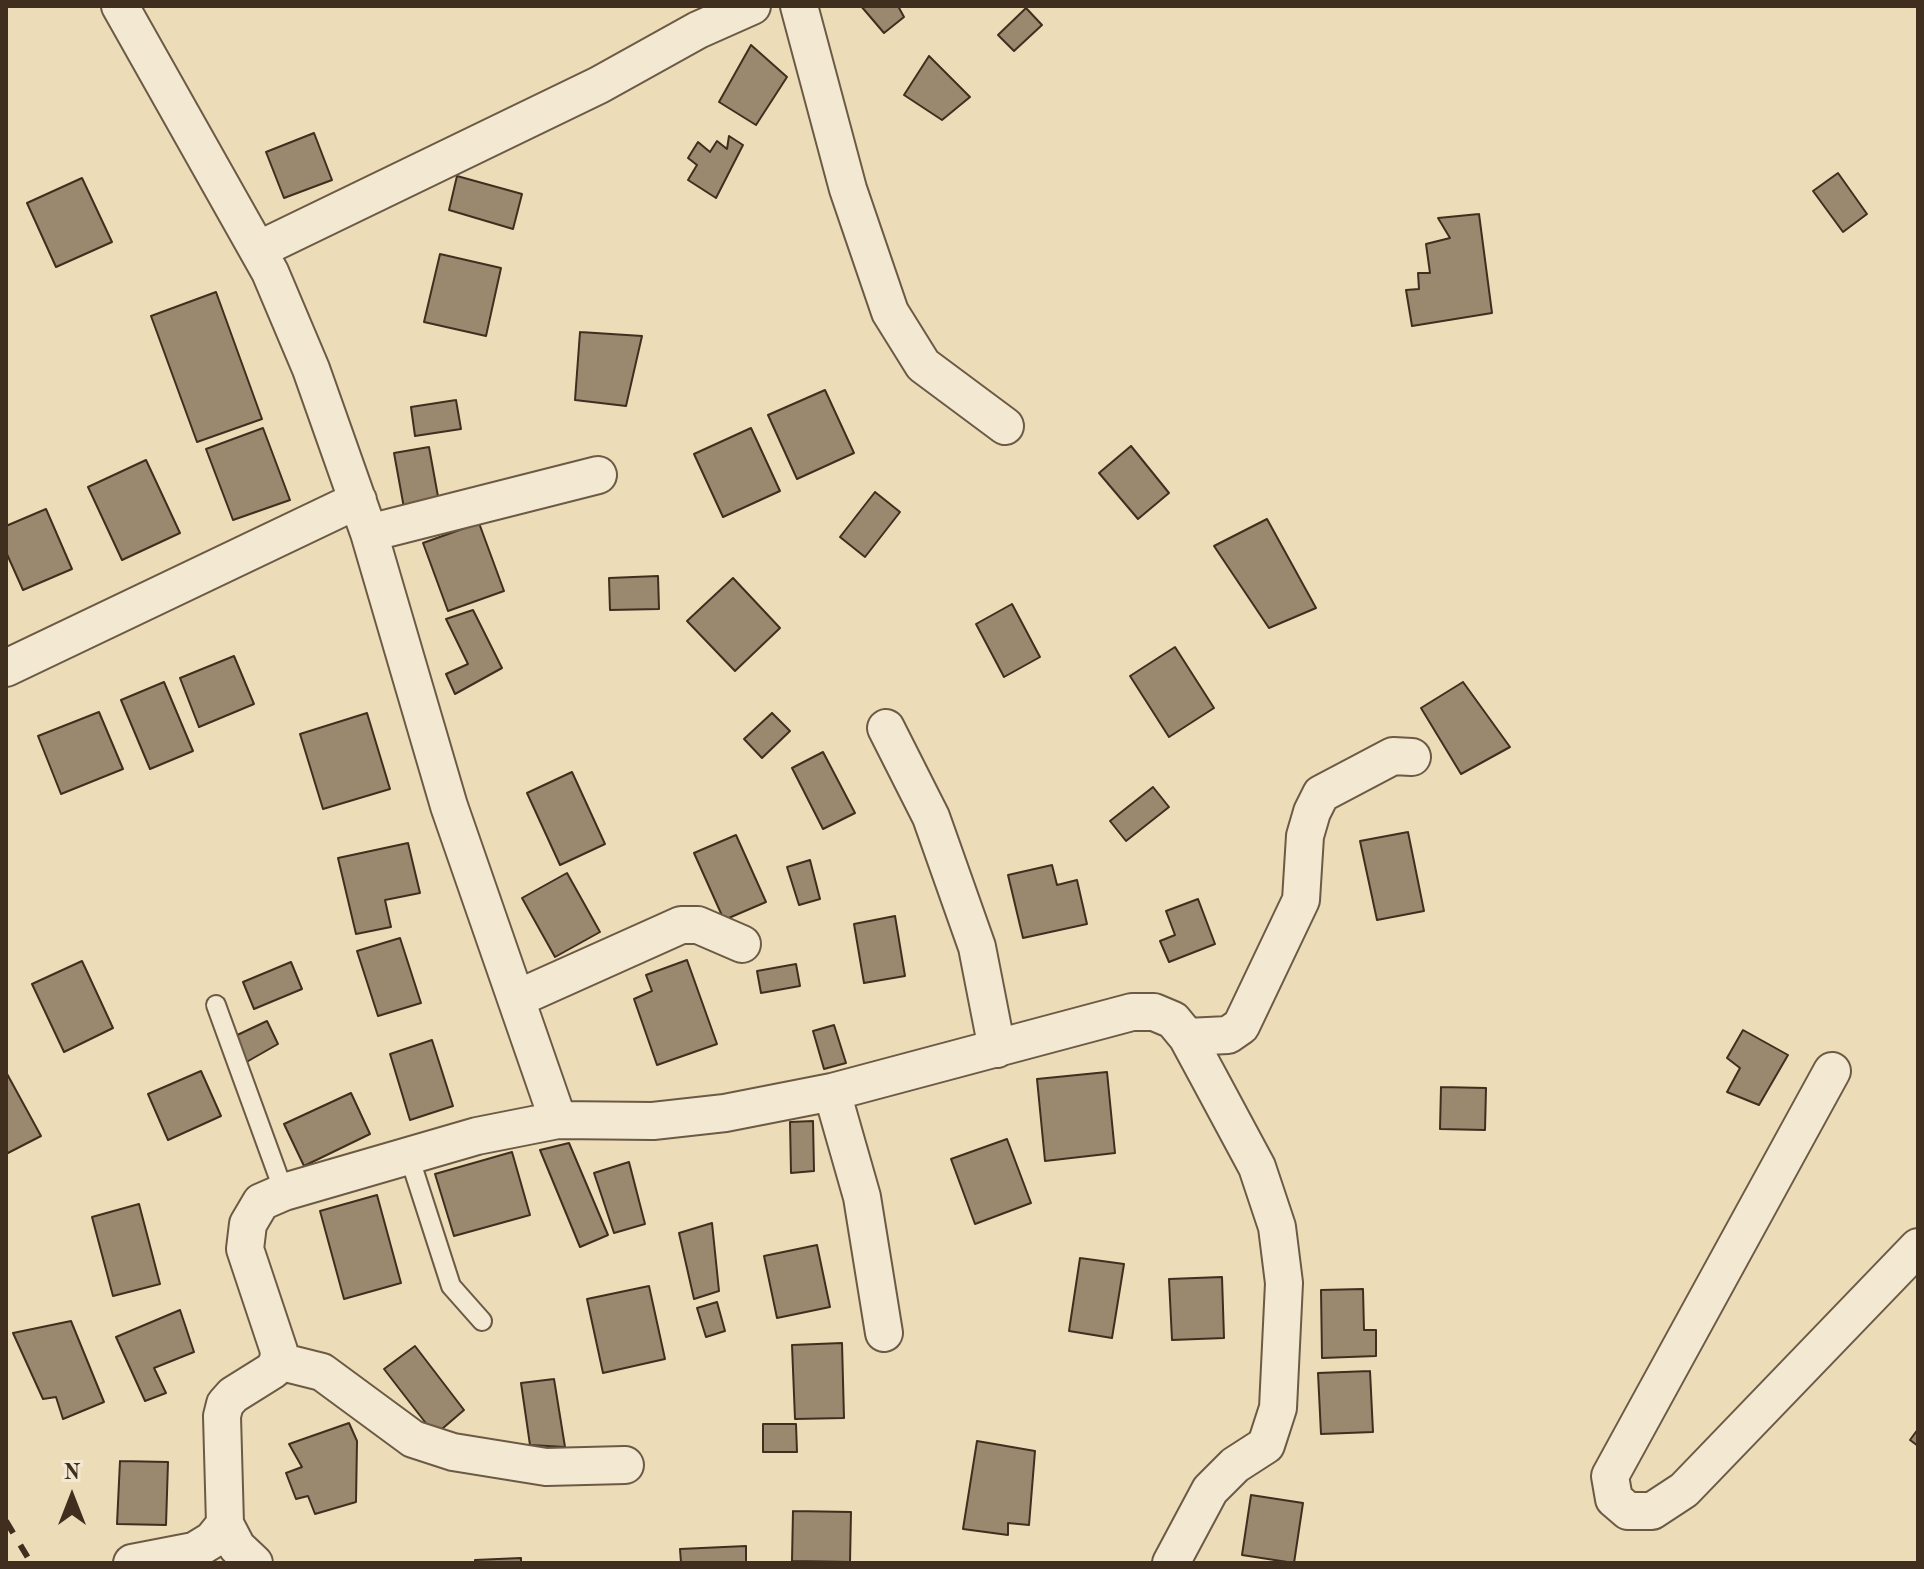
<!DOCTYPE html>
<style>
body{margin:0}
#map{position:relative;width:1924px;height:1569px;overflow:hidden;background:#eddcb8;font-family:"Old Standard TT",serif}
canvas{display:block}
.frame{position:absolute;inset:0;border:8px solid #402e1f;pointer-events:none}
.north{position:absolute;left:32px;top:1457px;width:80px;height:80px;-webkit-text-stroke:6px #f3e8d1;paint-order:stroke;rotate:0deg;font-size:22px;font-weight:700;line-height:32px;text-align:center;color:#402e1f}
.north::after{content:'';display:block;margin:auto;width:28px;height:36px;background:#402e1f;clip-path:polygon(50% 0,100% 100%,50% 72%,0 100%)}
</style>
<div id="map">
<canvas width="1924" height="1569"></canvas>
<div class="frame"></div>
<div class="north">N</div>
</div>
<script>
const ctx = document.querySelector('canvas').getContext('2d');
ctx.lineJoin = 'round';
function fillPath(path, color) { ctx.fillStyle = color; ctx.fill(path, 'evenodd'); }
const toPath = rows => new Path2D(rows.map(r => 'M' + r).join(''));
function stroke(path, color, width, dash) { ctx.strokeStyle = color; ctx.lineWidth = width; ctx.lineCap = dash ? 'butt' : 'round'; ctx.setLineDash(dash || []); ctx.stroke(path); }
const building = toPath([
 [861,6,898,6,904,17,884,33,861,6],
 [1026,8,1042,25,1014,51,998,35,1026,8],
 [751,45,787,77,756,125,719,102,751,45],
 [929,56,970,97,942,120,904,95,929,56],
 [314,133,332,180,284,198,266,152,314,133],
 [729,136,743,145,716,198,688,180,697,165,688,158,698,142,710,152,717,141,727,149,729,136],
 [1838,173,1867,214,1843,232,1813,191,1838,173],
 [457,176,522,194,513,229,449,210,457,176],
 [82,178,112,242,56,267,27,203,82,178],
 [1479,214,1492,313,1412,326,1406,290,1419,289,1418,273,1430,273,1426,244,1450,238,1438,218,1479,214],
 [440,254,501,268,486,336,424,322,440,254],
 [216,292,262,419,197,442,151,316,216,292],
 [580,332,642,336,626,406,575,400,580,332],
 [825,390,854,453,797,479,768,415,825,390],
 [456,400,461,429,415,436,411,407,456,400],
 [263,428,290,500,233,520,206,449,263,428],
 [751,428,780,491,723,517,694,454,751,428],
 [1131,446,1169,493,1138,519,1099,473,1131,446],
 [429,447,439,502,404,508,394,453,429,447],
 [146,460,180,533,122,560,88,487,146,460],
 [875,492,900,512,865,557,840,537,875,492],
 [46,509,72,569,23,590,6,552,6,526,46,509],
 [1267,519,1316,608,1269,628,1214,546,1267,519],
 [479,523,504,591,448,611,423,543,479,523],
 [658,576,659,609,610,610,609,578,658,576],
 [733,578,780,628,735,671,687,621,733,578],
 [1012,604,1040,657,1004,677,976,624,1012,604],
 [473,610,502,668,455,694,446,674,468,664,446,619,473,610],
 [1175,647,1214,708,1169,737,1130,676,1175,647],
 [234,656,254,704,199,727,180,678,234,656],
 [164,682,193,751,150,769,121,700,164,682],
 [1463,682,1510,747,1461,774,1421,708,1463,682],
 [99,712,123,769,61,794,38,736,99,712],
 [367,713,390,789,323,809,300,734,367,713],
 [772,713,790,731,762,758,744,739,772,713],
 [823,752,855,813,823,829,792,768,823,752],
 [572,772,605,844,560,865,527,793,572,772],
 [1153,787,1169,807,1126,841,1110,821,1153,787],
 [1408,832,1424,911,1377,920,1360,841,1408,832],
 [736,835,766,902,724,920,694,853,736,835],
 [408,843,420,893,385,900,391,927,356,934,338,858,408,843],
 [810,860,820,899,799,905,787,867,810,860],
 [1052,865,1057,885,1077,880,1087,924,1023,938,1008,875,1052,865],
 [567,873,600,932,555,957,522,898,567,873],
 [1198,899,1215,944,1169,962,1160,941,1175,935,1166,911,1198,899],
 [895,916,905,976,864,983,854,924,895,916],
 [400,938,421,1003,378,1016,357,951,400,938],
 [687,960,717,1044,657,1065,634,999,652,991,646,975,687,960],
 [82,961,113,1028,64,1052,32,984,82,961],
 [291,962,302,989,254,1009,243,982,291,962],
 [796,964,800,986,761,993,757,971,796,964],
 [267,1021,278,1044,243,1064,233,1037,267,1021],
 [834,1025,846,1063,824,1069,813,1031,834,1025],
 [1743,1030,1788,1055,1759,1105,1727,1092,1740,1068,1727,1058,1743,1030],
 [432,1040,453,1106,410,1120,390,1054,432,1040],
 [201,1071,221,1116,168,1140,148,1094,201,1071],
 [6,1072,41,1136,6,1154,6,1072],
 [1107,1072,1115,1153,1045,1161,1037,1079,1107,1072],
 [1441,1087,1486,1088,1485,1130,1440,1129,1441,1087],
 [351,1093,370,1134,304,1166,284,1124,351,1093],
 [813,1121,814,1171,791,1173,790,1122,813,1121],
 [1007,1139,1031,1203,975,1224,951,1159,1007,1139],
 [569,1143,608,1235,580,1247,540,1150,569,1143],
 [512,1152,530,1215,454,1236,435,1174,512,1152],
 [629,1162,645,1224,614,1233,594,1173,629,1162],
 [377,1195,401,1283,344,1299,320,1211,377,1195],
 [139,1204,160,1284,113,1296,92,1217,139,1204],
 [712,1223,719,1291,694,1299,679,1233,712,1223],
 [817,1245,830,1307,777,1318,764,1256,817,1245],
 [1080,1258,1124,1264,1112,1338,1069,1331,1080,1258],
 [1222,1277,1224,1338,1172,1340,1169,1279,1222,1277],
 [649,1286,665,1359,603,1373,587,1299,649,1286],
 [1363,1289,1364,1330,1376,1330,1376,1356,1322,1358,1321,1290,1363,1289],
 [717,1302,725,1331,706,1337,697,1308,717,1302],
 [180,1310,194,1352,154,1368,166,1393,145,1401,116,1337,180,1310],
 [71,1321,104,1402,63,1419,56,1397,43,1399,13,1333,71,1321],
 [842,1343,844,1418,795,1419,792,1345,842,1343],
 [415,1346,464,1410,435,1435,384,1369,415,1346],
 [1370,1371,1373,1432,1321,1434,1318,1373,1370,1371],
 [554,1379,565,1447,530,1445,521,1383,554,1379],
 [349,1423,357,1441,356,1502,315,1514,308,1496,296,1499,286,1473,302,1467,289,1444,349,1423],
 [763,1424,796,1424,797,1452,763,1452,763,1424],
 [1918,1429,1918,1446,1910,1440,1918,1429],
 [977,1441,1035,1451,1029,1525,1008,1523,1008,1535,963,1529,977,1441],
 [120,1461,168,1462,166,1525,117,1524,120,1461],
 [1251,1495,1303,1503,1294,1563,1242,1555,1251,1495],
 [793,1511,851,1512,850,1562,792,1561,793,1511],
 [746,1546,746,1563,681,1563,680,1549,746,1546],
 [521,1558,521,1563,475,1563,475,1560,521,1558]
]);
fillPath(building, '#9a886f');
stroke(building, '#402e1f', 2);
const lane = toPath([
 [216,1005,284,1192],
 [409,1156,451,1286,482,1321]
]);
const street = toPath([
 [120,6,270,272,311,369,369,533,449,806,558,1120],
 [799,6,848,189,890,312,923,365,1005,426],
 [258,250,599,85,698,30,752,6],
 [369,533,598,475],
 [6,668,358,500],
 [886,728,931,817,977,947,997,1049],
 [516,999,681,925,698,925,742,944],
 [1187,1037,1228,1035,1241,1026,1301,900,1305,836,1312,812,1321,794,1393,756,1412,757],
 [1832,1071,1610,1476,1614,1499,1628,1511,1652,1511,1684,1490,1918,1247],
 [832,1092,862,1197,884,1333],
 [278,1361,322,1372,413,1439,453,1452,546,1467,625,1465],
 [225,1524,237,1547,254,1563],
 [132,1563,194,1551,212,1540,225,1524,222,1416,225,1404,233,1395,273,1370,278,1361,279,1351,245,1249,248,1224,261,1202,284,1192,477,1136,558,1120,653,1121,725,1113,832,1092,1132,1012,1154,1012,1173,1020,1187,1037,1207,1074,1257,1167,1277,1227,1284,1283,1278,1408,1266,1445,1235,1465,1210,1490,1171,1563]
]);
stroke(lane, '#6b5a45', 22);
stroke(street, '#6b5a45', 40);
stroke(lane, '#f3e8d1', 18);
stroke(street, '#f3e8d1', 36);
stroke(toPath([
 [6,1521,31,1563]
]), '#402e1f', 6, [14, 14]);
</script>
